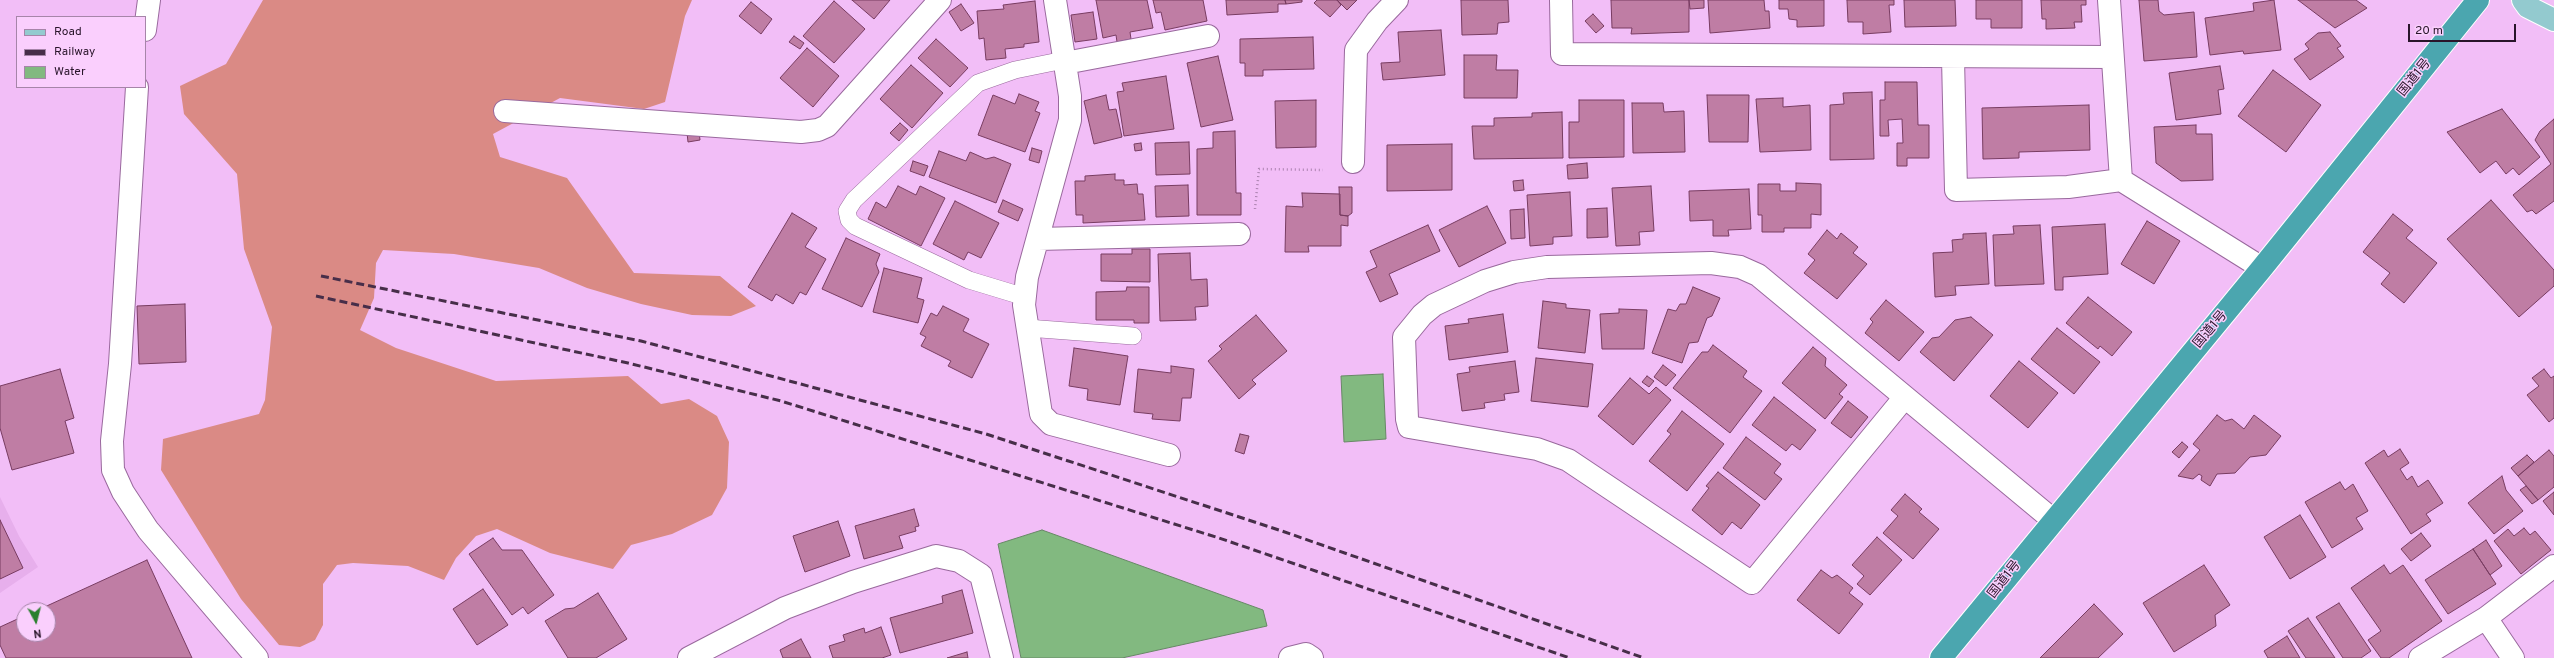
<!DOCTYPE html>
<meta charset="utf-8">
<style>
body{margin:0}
#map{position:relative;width:2554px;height:658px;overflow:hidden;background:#f2bef7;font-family:Overpass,sans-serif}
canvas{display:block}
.legend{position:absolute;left:16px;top:16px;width:130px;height:72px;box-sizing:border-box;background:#facffd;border:1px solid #a685a9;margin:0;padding:5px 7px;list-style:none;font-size:12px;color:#29152a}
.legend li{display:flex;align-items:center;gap:8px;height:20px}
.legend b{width:20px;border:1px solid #a685a9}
.north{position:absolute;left:16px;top:602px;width:40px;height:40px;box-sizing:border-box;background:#facffd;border:1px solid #a685a9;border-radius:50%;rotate:173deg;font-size:11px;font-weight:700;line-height:16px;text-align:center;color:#29152a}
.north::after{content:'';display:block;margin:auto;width:14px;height:18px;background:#2a802e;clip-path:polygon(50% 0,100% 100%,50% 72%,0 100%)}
.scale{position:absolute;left:2408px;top:24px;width:108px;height:18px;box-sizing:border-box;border:2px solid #29152a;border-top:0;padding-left:5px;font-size:12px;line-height:14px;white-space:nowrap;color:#29152a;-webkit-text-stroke:3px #facffd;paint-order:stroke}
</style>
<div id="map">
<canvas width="2554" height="658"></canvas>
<ul class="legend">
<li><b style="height:5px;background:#93cacf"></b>Road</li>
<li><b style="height:5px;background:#472e49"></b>Railway</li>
<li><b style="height:11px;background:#82b980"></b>Water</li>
</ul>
<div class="north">N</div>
<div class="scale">20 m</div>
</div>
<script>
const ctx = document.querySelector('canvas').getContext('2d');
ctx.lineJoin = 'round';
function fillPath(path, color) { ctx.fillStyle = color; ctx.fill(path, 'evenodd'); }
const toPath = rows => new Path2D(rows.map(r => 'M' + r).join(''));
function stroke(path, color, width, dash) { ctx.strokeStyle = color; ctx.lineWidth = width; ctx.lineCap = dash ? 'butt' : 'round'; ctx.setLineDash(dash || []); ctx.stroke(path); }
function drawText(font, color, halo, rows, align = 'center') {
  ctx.font = font + ' Overpass,"Noto Sans JP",sans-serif'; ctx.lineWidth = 3; ctx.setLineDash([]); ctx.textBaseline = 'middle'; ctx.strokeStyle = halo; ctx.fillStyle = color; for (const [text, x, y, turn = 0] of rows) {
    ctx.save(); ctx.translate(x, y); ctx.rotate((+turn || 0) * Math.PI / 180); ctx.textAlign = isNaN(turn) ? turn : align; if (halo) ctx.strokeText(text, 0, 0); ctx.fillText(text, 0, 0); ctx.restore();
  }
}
fillPath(toPath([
 [0,497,19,536,38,567,0,593]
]), '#e7afec');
fillPath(toPath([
 [263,0,692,0,685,16,665,102,644,109,560,98,493,134,500,157,567,178,634,273,720,276,756,306,731,316,692,315,641,304,587,288,539,268,454,254,383,250,376,263,374,298,360,330,396,348,496,381,628,376,661,404,689,399,717,416,729,442,727,488,712,515,672,534,631,545,613,569,550,553,497,529,476,536,456,558,444,580,408,566,353,563,337,565,323,584,323,625,315,640,300,647,279,645,241,599,161,470,163,439,259,414,265,400,272,327,244,249,237,174,184,114,180,86,226,64]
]), '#da8a85');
const water = toPath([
 [1383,374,1386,439,1344,442,1341,376,1383,374],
 [1042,530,1263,610,1267,626,1122,658,1021,658,998,544,1042,530]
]);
fillPath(water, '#82b980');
stroke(water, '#678866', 1);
const building = toPath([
 [852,0,890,0,874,19,852,0],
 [1096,0,1147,0,1153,28,1130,32,1131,39,1117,42,1116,35,1103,38,1096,0],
 [1153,0,1203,0,1207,21,1165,30,1161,12,1156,13,1153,0],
 [1226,0,1285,0,1286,4,1278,4,1278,12,1227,15,1226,0],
 [1285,0,1302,0,1302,2,1286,4,1285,0],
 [1317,0,1337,0,1341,5,1330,17,1314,3,1317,0],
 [1337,0,1357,0,1347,10,1337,0],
 [1461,0,1508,0,1509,22,1498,23,1497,34,1462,35,1461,0],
 [1611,0,1689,0,1689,32,1631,34,1632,28,1612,28,1611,0],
 [1689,0,1704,0,1704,8,1690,9,1689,0],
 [1708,0,1764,0,1765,11,1769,11,1770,28,1710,33,1708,0],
 [1779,0,1824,0,1824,26,1797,27,1797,20,1789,19,1788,9,1779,9,1779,0],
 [1847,0,1894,0,1894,5,1889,5,1891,32,1863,34,1863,22,1848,22,1847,0],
 [1904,0,1955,0,1956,26,1905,27,1904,0],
 [1976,0,2022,0,2022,28,1991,28,1991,19,1976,19,1976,0],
 [2041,0,2086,0,2086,5,2081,5,2082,22,2074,22,2075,28,2046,29,2046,19,2042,19,2041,0],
 [2139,0,2158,0,2159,11,2164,15,2194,12,2197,57,2144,61,2139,0],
 [2274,0,2281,50,2244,54,2243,51,2210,55,2205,18,2254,11,2253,3,2274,0],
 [2298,0,2356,0,2367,8,2335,28,2298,0],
 [834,1,865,29,834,63,803,36,834,1],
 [1035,1,1039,42,1024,44,1024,47,1005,49,1006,58,986,60,984,38,979,39,977,11,1004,9,1003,5,1035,1],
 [751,2,772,19,761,34,739,16,751,2],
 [961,4,974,23,961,31,949,12,961,4],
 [1093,12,1097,39,1075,42,1071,15,1093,12],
 [1593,14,1604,26,1596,33,1585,21,1593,14],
 [1441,30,1445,75,1383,80,1381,63,1400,62,1398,32,1441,30],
 [2330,32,2341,46,2337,48,2344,57,2310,80,2294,59,2309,49,2305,44,2318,33,2330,32],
 [794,36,804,43,800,49,789,42,794,36],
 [1313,37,1314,69,1263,70,1263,76,1245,76,1245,63,1240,63,1240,39,1313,37],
 [936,39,968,68,950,87,918,58,936,39],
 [807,48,839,76,813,107,780,78,807,48],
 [1464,55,1497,55,1496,70,1518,70,1517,98,1464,98,1464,55],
 [1218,56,1233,120,1201,127,1187,63,1218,56],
 [911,65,943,93,912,128,880,99,911,65],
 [2220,66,2224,89,2218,90,2221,114,2176,120,2169,73,2220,66],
 [2273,70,2321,105,2286,152,2238,116,2273,70],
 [1166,76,1174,129,1124,136,1117,92,1124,91,1122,83,1166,76],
 [1885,82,1917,82,1918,125,1929,125,1929,158,1907,158,1907,166,1897,166,1897,143,1903,143,1902,119,1888,120,1889,136,1880,136,1880,100,1885,100,1885,82],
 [1872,92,1874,159,1830,160,1830,105,1844,104,1843,93,1872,92],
 [1019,94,1039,102,1035,111,1040,113,1025,152,978,135,993,95,1015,104,1019,94],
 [1106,95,1109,110,1116,109,1122,137,1094,144,1084,101,1106,95],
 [1707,95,1749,95,1748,142,1709,142,1707,95],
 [1783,98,1783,107,1810,105,1811,150,1760,152,1756,99,1783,98],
 [1316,100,1316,147,1276,148,1275,101,1316,100],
 [1579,100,1624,100,1624,157,1569,158,1569,122,1579,122,1579,100],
 [1632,103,1663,103,1664,112,1684,111,1685,152,1633,153,1632,103],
 [2089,105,2090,150,2019,152,2019,158,1983,159,1982,108,2089,105],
 [2502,109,2540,157,2519,175,2513,168,2506,174,2496,161,2480,173,2447,132,2502,109],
 [1562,112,1563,158,1474,159,1472,126,1494,126,1494,118,1532,117,1532,113,1562,112],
 [2554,119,2554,201,2536,214,2532,210,2527,212,2513,195,2551,164,2535,140,2540,131,2554,119],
 [900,123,908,130,899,141,890,133,900,123],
 [2196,125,2196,134,2212,134,2213,180,2181,181,2156,163,2154,127,2196,125],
 [699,131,700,140,688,142,687,133,699,131],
 [1235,131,1236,193,1241,193,1241,215,1197,215,1197,149,1213,148,1213,132,1235,131],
 [1189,142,1190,174,1156,175,1155,143,1189,142],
 [1141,143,1142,150,1135,151,1134,144,1141,143],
 [1452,144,1452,190,1387,191,1387,145,1452,144],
 [1032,148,1042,151,1039,163,1029,160,1032,148],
 [939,151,966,161,970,152,986,159,994,157,1011,164,996,203,929,177,939,151],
 [913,161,928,166,924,176,910,171,913,161],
 [1587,163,1588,178,1568,179,1567,165,1587,163],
 [1115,174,1115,180,1124,180,1124,185,1137,184,1138,194,1143,194,1145,220,1083,223,1083,215,1076,215,1075,181,1085,181,1085,176,1115,174],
 [1523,180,1524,190,1514,191,1513,181,1523,180],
 [1796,183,1821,184,1821,215,1811,214,1811,228,1784,228,1784,232,1762,232,1762,215,1758,215,1758,184,1780,184,1780,191,1796,191,1796,183],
 [1188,185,1189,216,1156,217,1155,186,1188,185],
 [898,186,916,195,920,186,945,198,921,246,868,219,876,202,886,208,898,186],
 [1651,186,1654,231,1639,232,1640,245,1616,246,1612,188,1651,186],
 [1339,187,1352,187,1352,213,1348,216,1340,215,1339,187],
 [1749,189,1751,229,1728,230,1729,236,1713,236,1713,220,1690,221,1689,191,1749,189],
 [1570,192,1572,236,1553,237,1553,244,1530,246,1527,195,1570,192],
 [1302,193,1340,194,1340,215,1348,216,1348,226,1341,225,1341,246,1308,246,1309,252,1285,252,1286,206,1303,207,1302,193],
 [1003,200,1023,209,1018,221,998,212,1003,200],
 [2491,200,2554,270,2554,286,2519,317,2447,239,2491,200],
 [955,201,999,223,981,258,968,252,964,260,933,244,955,201],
 [1487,206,1506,243,1459,267,1439,230,1487,206],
 [1607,208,1608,237,1587,238,1587,209,1607,208],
 [1524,209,1525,238,1511,239,1510,210,1524,209],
 [792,213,817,228,805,247,826,259,806,295,800,292,793,304,776,294,772,301,748,287,792,213],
 [2393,214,2413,230,2406,238,2437,263,2404,303,2381,284,2390,273,2363,252,2393,214],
 [2147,221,2180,241,2154,284,2121,264,2147,221],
 [2105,224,2108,274,2063,277,2063,290,2055,290,2052,227,2105,224],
 [1428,225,1440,251,1389,274,1398,294,1380,302,1366,272,1377,267,1370,251,1428,225],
 [2040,225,2044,284,1995,286,1993,235,2014,234,2013,226,2040,225],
 [1827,230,1837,239,1841,233,1858,247,1853,253,1867,264,1837,299,1804,273,1815,260,1808,254,1827,230],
 [1986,233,1989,284,1955,286,1956,295,1935,297,1933,253,1953,252,1952,240,1963,239,1963,234,1986,233],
 [846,238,880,254,876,264,879,272,862,307,822,289,846,238],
 [1132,249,1150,249,1150,282,1101,281,1101,254,1132,254,1132,249],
 [1190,253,1191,280,1207,279,1208,306,1195,307,1196,320,1160,321,1158,254,1190,253],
 [884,268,922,278,917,298,924,300,918,323,873,312,884,268],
 [1127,287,1149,287,1149,323,1134,323,1134,320,1096,320,1096,292,1126,291,1127,287],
 [1693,287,1720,298,1712,316,1707,318,1698,342,1689,343,1682,363,1652,353,1668,309,1676,311,1680,304,1686,304,1693,287],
 [2088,297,2132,332,2112,356,2100,346,2098,349,2066,323,2088,297],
 [1886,300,1924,332,1899,361,1865,333,1873,322,1870,319,1886,300],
 [1543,301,1566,304,1566,308,1590,310,1585,353,1538,348,1543,301],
 [185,304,186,362,139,364,137,306,185,304],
 [943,306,969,319,963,331,989,344,972,378,948,366,951,361,921,346,926,337,920,334,931,313,937,316,943,306],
 [1619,309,1647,310,1644,349,1602,349,1600,314,1619,313,1619,309],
 [1503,314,1508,352,1449,360,1445,326,1469,323,1468,319,1503,314],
 [1256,315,1287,351,1252,380,1256,384,1239,399,1208,361,1222,349,1219,346,1256,315],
 [1971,317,1993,335,1954,381,1920,352,1932,338,1939,337,1955,320,1971,317],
 [2057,328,2100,362,2074,394,2031,359,2057,328],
 [1713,345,1747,371,1743,377,1762,391,1730,433,1673,388,1702,352,1708,352,1713,345],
 [1813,347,1826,358,1825,366,1847,385,1839,394,1843,397,1825,419,1782,383,1813,347],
 [1074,348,1128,356,1120,405,1087,400,1088,389,1069,386,1074,348],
 [1536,358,1593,364,1588,407,1531,401,1536,358],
 [1515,361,1519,392,1504,394,1505,400,1484,403,1485,408,1462,411,1457,374,1470,372,1469,367,1515,361],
 [2019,361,2058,393,2028,428,1990,396,2019,361],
 [1663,365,1676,375,1666,386,1654,377,1663,365],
 [1171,366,1194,369,1191,398,1182,398,1180,421,1152,419,1153,414,1134,412,1138,369,1171,373,1171,366],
 [60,369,74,418,65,421,74,453,12,470,0,428,0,386,60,369],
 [2544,369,2551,378,2554,376,2554,418,2549,422,2527,395,2539,386,2532,378,2544,369],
 [1647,376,1654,381,1649,387,1642,382,1647,376],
 [1630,378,1649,394,1656,387,1671,400,1633,445,1598,416,1630,378],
 [1774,397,1816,430,1800,450,1792,444,1786,451,1752,425,1774,397],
 [1848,401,1868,417,1851,438,1831,423,1848,401],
 [1682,411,1724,444,1687,491,1649,461,1671,434,1667,431,1682,411],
 [2217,415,2225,421,2232,419,2244,429,2254,415,2281,436,2266,455,2250,457,2235,473,2217,474,2210,486,2201,480,2202,476,2199,474,2193,479,2178,476,2200,450,2193,444,2217,415],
 [1240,434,1249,436,1244,454,1235,451,1240,434],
 [1746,437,1781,464,1774,473,1782,479,1765,500,1723,468,1746,437],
 [2182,442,2188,447,2179,458,2172,452,2182,442],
 [2400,449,2409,463,2400,469,2407,480,2412,476,2418,487,2428,480,2443,503,2426,514,2431,521,2411,534,2365,463,2384,450,2388,457,2400,449],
 [2549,450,2554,456,2554,487,2538,500,2518,476,2549,450],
 [2527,455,2534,462,2518,476,2511,468,2527,455],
 [1718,472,1760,505,1741,529,1732,522,1722,535,1692,510,1709,488,1706,486,1718,472],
 [2502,476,2506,490,2523,511,2494,534,2468,503,2502,476],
 [2340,482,2345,490,2353,484,2368,511,2356,518,2363,529,2332,548,2305,502,2340,482],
 [2526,486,2538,500,2532,504,2520,490,2526,486],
 [2554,492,2554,515,2543,501,2554,492],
 [1905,494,1922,509,1919,512,1939,529,1913,559,1883,533,1898,516,1891,510,1905,494],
 [914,509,919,526,915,527,916,531,899,536,903,548,864,559,855,526,914,509],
 [2300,515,2326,557,2290,579,2264,537,2300,515],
 [0,520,23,568,0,579,0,520],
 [838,521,850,556,805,572,793,536,838,521],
 [2524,528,2530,535,2535,531,2551,550,2521,574,2494,541,2508,529,2514,536,2524,528],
 [2421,533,2431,546,2411,561,2401,549,2421,533],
 [1877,537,1902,560,1870,595,1857,584,1864,576,1852,565,1877,537],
 [493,538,502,550,522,550,554,595,528,614,523,607,512,615,469,554,493,538],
 [2486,540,2502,566,2490,575,2473,549,2486,540],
 [2473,549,2496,584,2448,614,2425,580,2473,549],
 [147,560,192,658,6,658,0,645,0,627,24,616,24,634,48,634,48,610,38,610,147,560],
 [2204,565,2230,605,2215,615,2216,626,2174,652,2143,603,2204,565],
 [2384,565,2390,574,2403,565,2442,621,2389,658,2381,658,2368,640,2381,631,2351,588,2384,565],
 [1821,570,1832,578,1837,575,1853,588,1849,593,1863,604,1839,634,1797,600,1821,570],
 [483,589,508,625,477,645,453,609,483,589],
 [962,590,973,633,900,653,890,618,943,603,942,596,962,590],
 [598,593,627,639,596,658,568,658,545,621,565,609,574,608,598,593],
 [2339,603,2371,651,2361,658,2343,658,2316,617,2339,603],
 [2094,604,2123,634,2098,658,2040,658,2094,604],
 [2308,618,2335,658,2306,658,2288,631,2308,618],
 [881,627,891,655,882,658,833,658,829,646,845,641,843,635,864,628,865,633,881,627],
 [2287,636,2300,658,2268,658,2264,651,2287,636],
 [801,639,811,658,783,658,780,650,801,639],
 [967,652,968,658,947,658,967,652]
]);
fillPath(building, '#bf7da4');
stroke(building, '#783c61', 1);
const lane = toPath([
 [1025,297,969,280,855,226,849,220,847,211,854,200,978,83,1015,70,1064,60],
 [1027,328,1133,336]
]);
const street = toPath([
 [1055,0,1070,96,1070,120,1027,277,1024,305,1041,414,1051,424,1169,455],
 [1561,0,1562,54,2111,57],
 [2109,0,2121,180,2262,268],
 [145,30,149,0],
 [1953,58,1956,190,2068,187,2121,180],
 [1065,63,1208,36],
 [137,87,120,364,112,441,113,470,123,492,148,530,257,658],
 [505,111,801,132,818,130,827,126,940,0],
 [1353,162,1356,50,1377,21,1397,0],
 [1038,239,1239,234],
 [1905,397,1752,583,1568,460,1537,449,1409,427,1407,419,1404,337,1422,315,1434,305,1485,281,1514,272,1547,267,1711,263,1740,267,1758,275,1905,397,2053,520],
 [2486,618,2513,658],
 [689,658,785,608,853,582,936,556,959,561,981,575,1002,658],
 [1290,658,1306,654,1312,658],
 [2420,658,2486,618,2554,566]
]);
const primary = toPath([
 [2523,0,2528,7,2554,20]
]);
const highway = toPath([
 [1941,658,2262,268,2478,0]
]);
stroke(lane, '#99699d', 18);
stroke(street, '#99699d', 24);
stroke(primary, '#fff', 24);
stroke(highway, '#fff', 24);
stroke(toPath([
 [1255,209,1259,169,1323,170]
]), '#ac83b0', 2.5, [1, 3]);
stroke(lane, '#fff', 17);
stroke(street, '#fff', 22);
stroke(primary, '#93cacf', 22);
stroke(highway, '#4ba6af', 22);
stroke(toPath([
 [321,276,641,341,986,434,1282,531,1644,658],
 [316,296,628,363,781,401,1219,538,1570,658]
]), '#472e49', 3, [8, 4]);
drawText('13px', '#29152a', '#facffd', [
 ["国道1号",2415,78,-51],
 ["国道1号",2211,330,-50],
 ["国道1号",2005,580,-52]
]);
</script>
